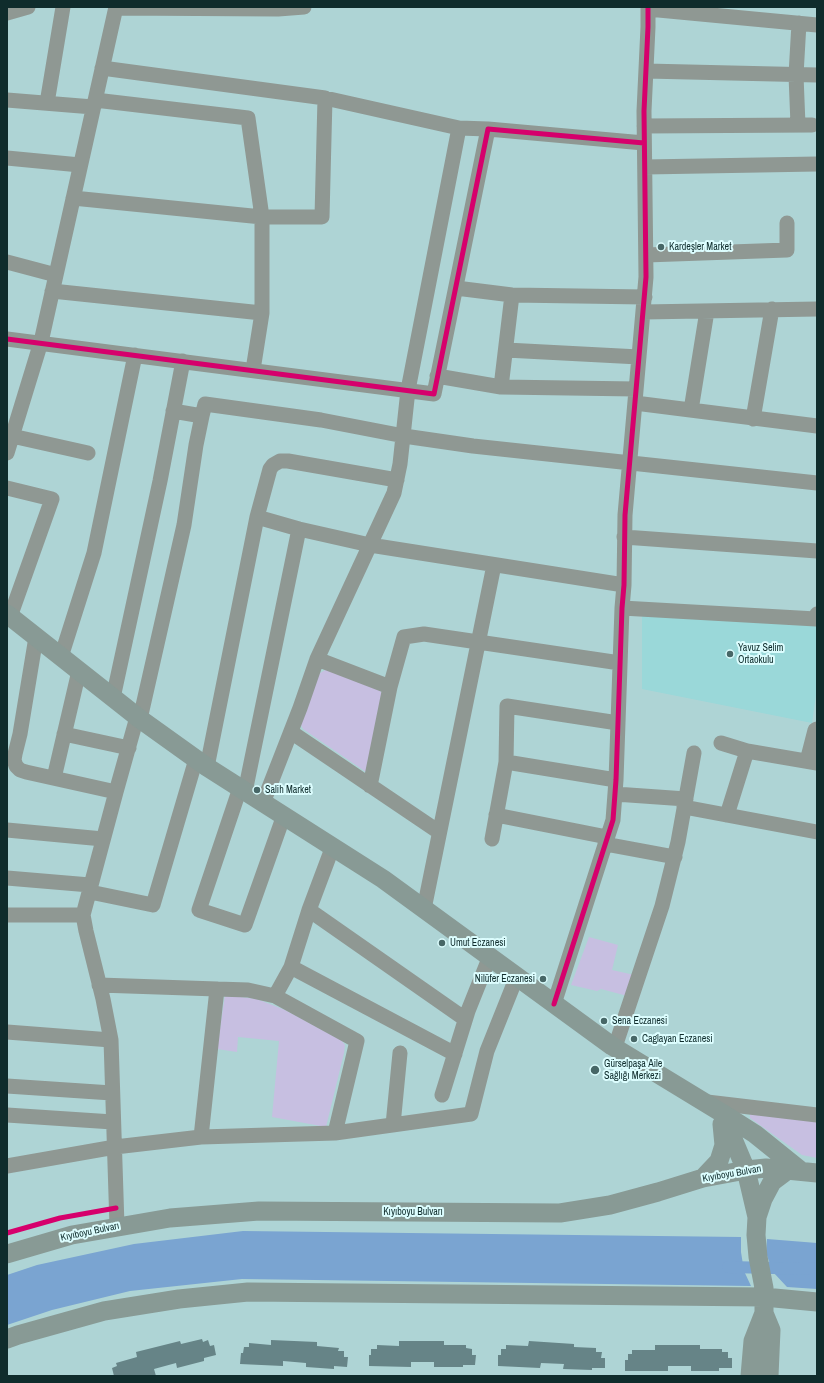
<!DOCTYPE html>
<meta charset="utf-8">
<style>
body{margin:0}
#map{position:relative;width:824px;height:1383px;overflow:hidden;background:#aed4d5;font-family:"Archivo Narrow",sans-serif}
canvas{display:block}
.frame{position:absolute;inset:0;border:8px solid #0f2c2c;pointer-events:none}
</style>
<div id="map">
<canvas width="824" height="1383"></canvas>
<div class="frame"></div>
</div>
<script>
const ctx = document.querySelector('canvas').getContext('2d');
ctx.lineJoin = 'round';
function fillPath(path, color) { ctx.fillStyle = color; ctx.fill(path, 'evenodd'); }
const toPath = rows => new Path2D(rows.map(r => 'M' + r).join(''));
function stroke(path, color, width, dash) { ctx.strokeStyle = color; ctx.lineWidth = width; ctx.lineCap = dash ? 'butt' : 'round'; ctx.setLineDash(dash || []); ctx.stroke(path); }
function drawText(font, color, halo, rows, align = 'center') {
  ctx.font = font + ' "Archivo Narrow",sans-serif'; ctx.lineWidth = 4; ctx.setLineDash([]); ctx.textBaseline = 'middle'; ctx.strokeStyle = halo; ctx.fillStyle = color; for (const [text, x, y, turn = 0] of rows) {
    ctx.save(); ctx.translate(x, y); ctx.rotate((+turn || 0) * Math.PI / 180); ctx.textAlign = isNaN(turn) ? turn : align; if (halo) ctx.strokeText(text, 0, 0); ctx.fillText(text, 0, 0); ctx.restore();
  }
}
fillPath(toPath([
 [642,609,817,620,817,688,812,723,642,689]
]), '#9ad8d9');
fillPath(toPath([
 [327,669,379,687,382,695,366,772,303,729,298,719,315,676],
 [589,937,618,945,612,970,639,976,635,998,601,989,597,991,571,985],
 [225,995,257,999,285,1010,341,1040,345,1045,344,1053,326,1127,272,1117,279,1041,238,1037,237,1052,217,1049],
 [750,1111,817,1117,817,1158,802,1155,750,1118]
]), '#c7bfe1');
fillPath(toPath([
 [243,1231,741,1237,741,1252,744,1271,751,1286,242,1279,130,1291,52,1310,7,1325,7,1275,37,1265,134,1244],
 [767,1239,817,1243,817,1289,787,1287,773,1272,766,1253]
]), '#7aa4d1');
stroke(toPath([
 [728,1267,817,1269]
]), '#7aa4d1', 12);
fillPath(toPath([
 [202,1339,203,1342,208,1340,210,1346,214,1345,216,1355,204,1358,204,1361,177,1368,176,1363,154,1369,156,1376,114,1376,112,1368,117,1366,116,1363,137,1357,136,1352,180,1341,181,1344],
 [271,1340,317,1342,317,1346,339,1348,338,1351,344,1351,344,1357,348,1357,347,1367,334,1366,334,1369,306,1367,306,1363,283,1361,283,1366,240,1364,241,1353,243,1353,244,1347,249,1347,249,1343,271,1345],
 [399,1341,444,1341,444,1345,466,1345,466,1348,472,1349,472,1355,476,1355,475,1365,463,1365,463,1367,434,1367,434,1362,411,1362,411,1367,369,1366,369,1355,371,1355,371,1349,377,1349,377,1345,399,1346],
 [529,1341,574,1344,574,1347,596,1348,596,1352,602,1352,601,1358,605,1358,605,1368,592,1368,592,1370,563,1369,564,1364,541,1363,540,1368,498,1366,498,1355,501,1355,501,1349,506,1349,506,1345,528,1346],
 [655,1345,700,1345,700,1349,722,1349,722,1352,728,1352,728,1358,732,1358,732,1368,719,1368,719,1371,691,1371,691,1366,668,1366,668,1371,625,1371,625,1360,628,1360,628,1354,632,1354,632,1350,655,1350]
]), '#668487');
stroke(toPath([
 [116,8,278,9,304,7],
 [648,9,817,25],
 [7,13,28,7],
 [102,68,325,98,459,128,488,129],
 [646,71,817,75],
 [7,100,93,107],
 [95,100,248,118,262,217,322,217,325,98],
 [47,103,63,7],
 [798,125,796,75,799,23],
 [644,126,812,125],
 [7,158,80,165],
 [645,167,817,164],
 [646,255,787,250,787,223],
 [7,262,56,275],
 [456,288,512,295,645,297],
 [52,291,262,313,262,217,73,198],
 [643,312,817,309],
 [7,339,434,394,488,129,644,143],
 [506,350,639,357],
 [253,370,262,313],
 [437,376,501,387,636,389],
 [501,387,512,295],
 [635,403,817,426],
 [691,410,707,311],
 [202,416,205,404,321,420,404,436,473,446,817,483],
 [753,419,772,309],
 [12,436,88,453],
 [7,453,41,342,116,7],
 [7,488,52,499,10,617],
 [257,517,270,469,273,465,280,461,288,461,397,480],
 [624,537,817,551],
 [622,608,816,619,817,614],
 [36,637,20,734,15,754,14,760,16,766,20,770,26,772,116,792],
 [61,657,94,553,135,355],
 [317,659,390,687,404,637,424,634,620,663],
 [113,698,160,481,183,361],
 [140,719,184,525,196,445,202,416,173,411],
 [291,732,439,832],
 [64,734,129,748],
 [721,743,747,751,817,763],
 [807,761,815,730,817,729],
 [506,762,507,706,618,723],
 [207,767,257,517,299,529,370,545,624,585],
 [54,778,79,671],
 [370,786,390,687],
 [240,788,199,910,245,925,284,815],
 [245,792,299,529],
 [615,794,686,799],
 [263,803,300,708,317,659,394,493,400,464,408,390,459,128],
 [684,807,817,832],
 [496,815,607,837],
 [727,815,747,751],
 [7,830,103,839],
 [492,839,506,762,616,780],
 [605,844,675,857],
 [333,846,309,910,291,967,455,1054],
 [7,878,90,885],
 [90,892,153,905,196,759],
 [424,909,494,565],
 [309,910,465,1019],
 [7,915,83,915],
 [99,985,217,989,248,990,275,996,357,1041,335,1133],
 [275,996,291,967],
 [554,1004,613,820,616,780,622,608,624,585,625,515,646,277,644,111,648,27,648,7],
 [7,1032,111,1040],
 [615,1047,662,906,678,842,694,753],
 [7,1086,112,1093],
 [442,1095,468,1011,490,956],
 [707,1102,817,1115],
 [7,1115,113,1122],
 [393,1125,400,1053],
 [201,1137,217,989],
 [7,1166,115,1147,201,1137,335,1133,471,1114,487,1051,517,976],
 [117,1226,111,1040,103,999,86,931,83,915,116,792,137,717]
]), '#8f9893', 15);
stroke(toPath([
 [7,614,140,719,207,767,383,879,612,1046,722,1113,746,1170,757,1217,756,1235,758,1257,764,1288,764,1313,753,1341,750,1376],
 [722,1113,755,1134,801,1171],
 [703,1178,719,1161,724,1145,722,1124],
 [757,1217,763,1199,772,1182,788,1170],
 [7,1254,72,1235,170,1218,259,1211,560,1213,610,1205,658,1192,703,1178,746,1170,766,1168,817,1173],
 [764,1313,771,1330,769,1376],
 [7,1339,18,1335,104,1311,179,1299,248,1292,764,1297,817,1302]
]), '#889a95', 19);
stroke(toPath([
 [7,339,434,394,488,129,644,143],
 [554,1004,613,820,616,780,622,608,624,585,625,515,646,277,644,111,648,27,648,7],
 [7,1233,60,1218,116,1208]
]), '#d6006c', 5);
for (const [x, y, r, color] of [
 [661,247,4,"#476767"],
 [730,654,4,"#476767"],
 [257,790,4,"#476767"],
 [442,943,4,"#476767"],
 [543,979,4,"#476767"],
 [604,1021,4,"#476767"],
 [634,1039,4,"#476767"],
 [595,1070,5,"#476767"]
]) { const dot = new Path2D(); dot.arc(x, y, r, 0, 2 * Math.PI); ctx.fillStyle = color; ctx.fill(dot); stroke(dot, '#dcfdfe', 1.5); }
drawText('10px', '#0f2c2c', '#dcfdfe', [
 ["Kardeşler Market",669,247],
 ["Yavuz Selim",738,648],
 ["Ortaokulu",738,660],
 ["Salih Market",265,790],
 ["Umut Eczanesi",450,943],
 ["Nilüfer Eczanesi",535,979,"right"],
 ["Sena Eczanesi",612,1021],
 ["Caglayan Eczanesi",642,1039],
 ["Gürselpaşa Aile",604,1064],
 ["Sağlığı Merkezi",604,1076]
], 'left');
drawText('10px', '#0f2c2c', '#dcfdfe', [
 ["Kıyıboyu Bulvarı",732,1174,-10],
 ["Kıyıboyu Bulvarı",413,1212],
 ["Kıyıboyu Bulvarı",90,1232,-12]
]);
</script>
